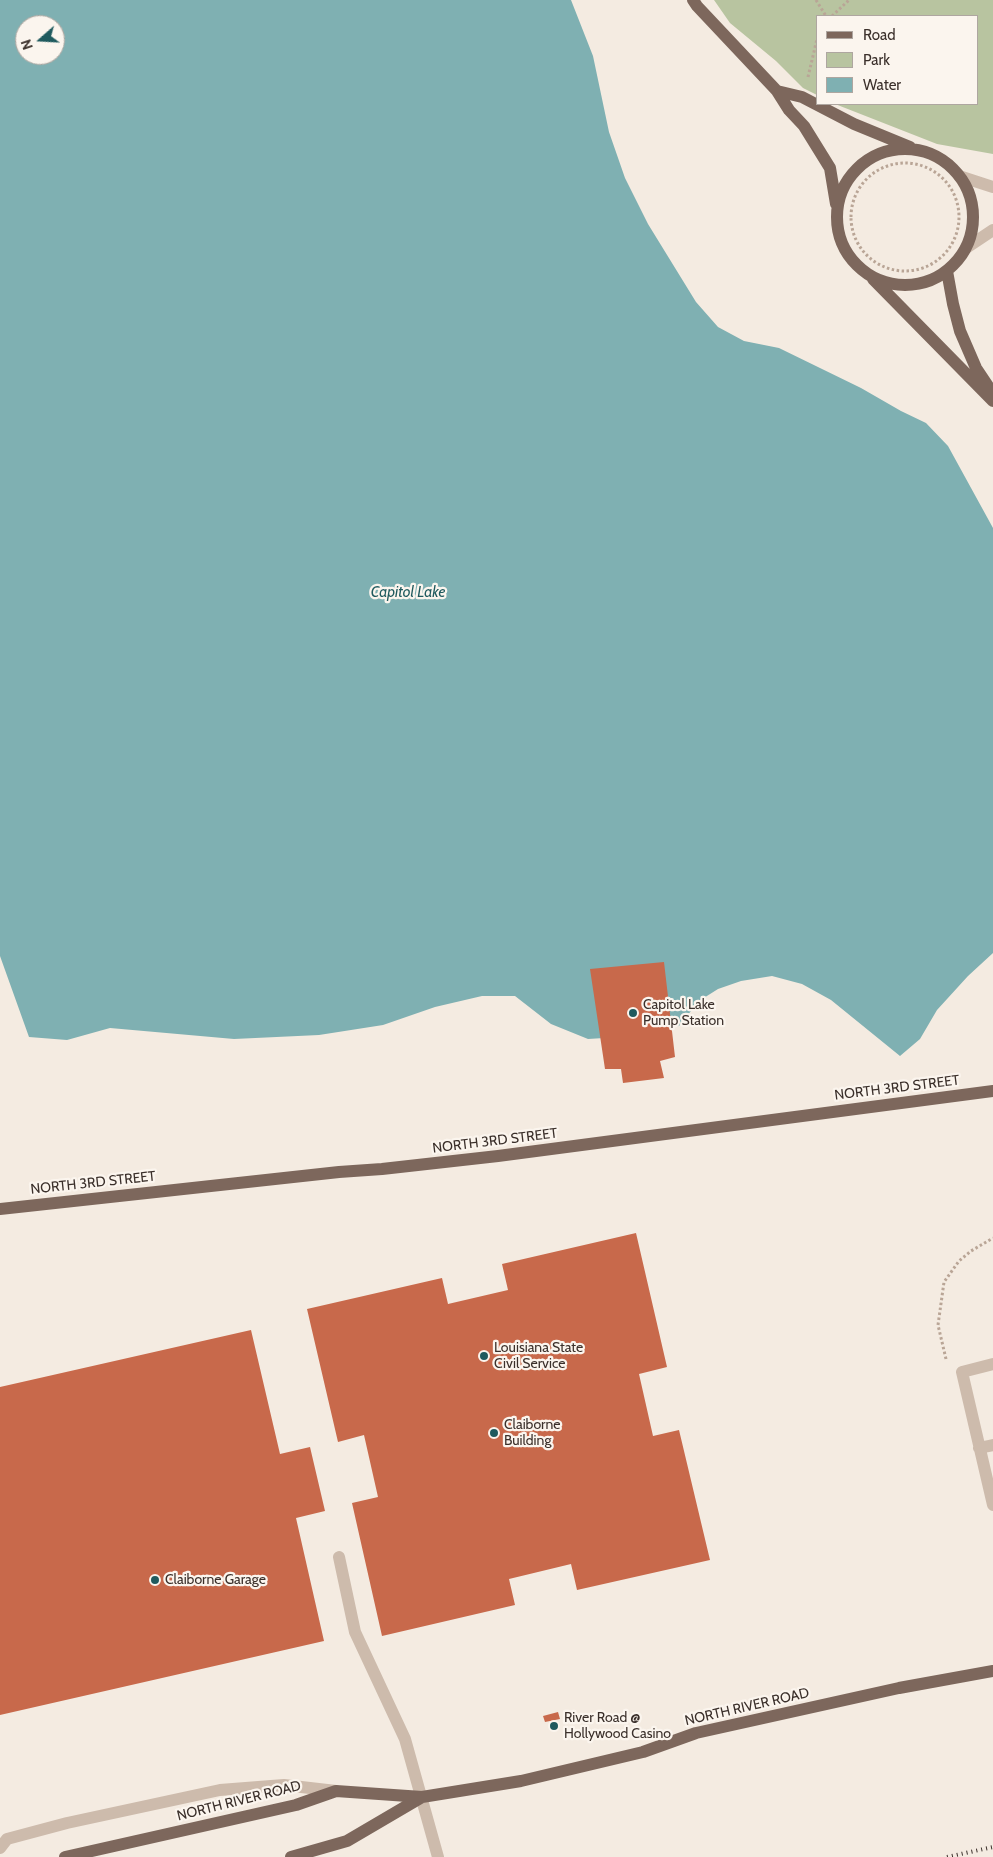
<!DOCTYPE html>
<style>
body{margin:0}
#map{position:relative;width:993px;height:1857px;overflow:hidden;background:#f4ebe1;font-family:Cabin,sans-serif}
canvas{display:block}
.legend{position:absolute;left:816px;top:15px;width:162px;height:90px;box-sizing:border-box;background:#fbf5ee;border:1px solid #aea6a0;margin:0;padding:6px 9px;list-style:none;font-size:15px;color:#3b302b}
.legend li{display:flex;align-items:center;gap:10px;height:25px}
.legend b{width:25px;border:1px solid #aea6a0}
.north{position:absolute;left:15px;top:15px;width:50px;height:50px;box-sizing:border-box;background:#fbf5ee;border:1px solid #aea6a0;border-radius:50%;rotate:251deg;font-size:14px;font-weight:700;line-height:20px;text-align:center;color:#3b302b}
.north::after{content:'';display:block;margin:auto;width:18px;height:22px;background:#1f5a5e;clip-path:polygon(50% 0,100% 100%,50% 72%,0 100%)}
</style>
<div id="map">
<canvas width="993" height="1857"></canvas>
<ul class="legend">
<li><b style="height:6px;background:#7d675c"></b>Road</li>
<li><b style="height:14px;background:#b8c4a0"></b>Park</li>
<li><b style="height:14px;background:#7fb0b2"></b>Water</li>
</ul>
<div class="north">N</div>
</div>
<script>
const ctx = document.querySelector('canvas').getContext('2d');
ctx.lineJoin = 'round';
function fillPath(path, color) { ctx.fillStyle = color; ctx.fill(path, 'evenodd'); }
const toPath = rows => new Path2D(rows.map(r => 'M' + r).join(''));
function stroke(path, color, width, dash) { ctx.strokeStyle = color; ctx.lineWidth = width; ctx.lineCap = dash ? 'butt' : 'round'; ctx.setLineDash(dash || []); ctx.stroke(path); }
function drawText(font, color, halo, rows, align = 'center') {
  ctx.font = font + ' Cabin,sans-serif'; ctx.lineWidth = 4.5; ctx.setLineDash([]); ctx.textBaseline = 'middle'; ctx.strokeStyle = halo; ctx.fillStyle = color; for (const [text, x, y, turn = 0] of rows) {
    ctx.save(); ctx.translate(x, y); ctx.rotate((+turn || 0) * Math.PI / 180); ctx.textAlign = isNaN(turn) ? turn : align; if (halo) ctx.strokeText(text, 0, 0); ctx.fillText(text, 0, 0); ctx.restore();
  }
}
fillPath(toPath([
 [714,0,993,0,993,154,937,144,835,104,977,104,977,16,817,16,817,95,803,88,776,61,730,23]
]), '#b8c4a0');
fillPath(toPath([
 [0,0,571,0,593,56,609,132,625,178,648,224,696,302,718,327,744,341,779,348,861,388,901,411,926,423,948,446,993,528,993,953,968,976,937,1010,920,1039,900,1056,831,1000,802,984,772,976,741,981,718,989,699,1001,679,1026,604,1038,588,1039,551,1024,515,996,482,996,435,1007,383,1025,319,1035,234,1039,110,1028,67,1040,29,1037,0,956],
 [25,25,55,25,55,55,25,55]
]), '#7fb0b2');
fillPath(toPath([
 [664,962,675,1057,660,1061,664,1078,623,1083,621,1069,605,1069,590,969],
 [636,1233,667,1367,639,1374,653,1436,679,1430,710,1560,577,1590,571,1564,509,1579,515,1605,382,1636,352,1503,378,1497,364,1435,338,1442,307,1309,442,1278,448,1304,508,1290,502,1264],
 [251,1330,280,1454,310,1447,325,1511,296,1518,324,1641,0,1715,0,1387],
 [558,1712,560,1719,545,1722,543,1716]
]), '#c8694b');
stroke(toPath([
 [816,0,826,16],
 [832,16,849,0],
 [808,77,817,39],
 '851 217a54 54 0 1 1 108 0a54 54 0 1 1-108 0Z',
 [946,1359,938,1325,944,1282,959,1261,971,1251,993,1238]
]), '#b9a596', 3, [2.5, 2.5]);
stroke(toPath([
 [959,176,993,187],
 [966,248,993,230],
 [993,1364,962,1372,993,1505],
 [979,1448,993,1445],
 [339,1557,355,1632,405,1739,438,1857],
 [0,1848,7,1839,67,1823,220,1790,284,1785,336,1791]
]), '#cdbbac', 12);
stroke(toPath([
 [693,0,697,6,777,91,789,110,804,126,830,168,836,204],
 [777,91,802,97,854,124,910,147],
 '837 217a68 68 0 1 1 136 0a68 68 0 1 1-136 0Z',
 [947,271,953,304,960,331,976,368,992,392],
 [873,279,993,401],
 [0,1209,339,1172,382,1169,498,1156,993,1091],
 [65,1857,296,1805,336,1791,422,1797,521,1781,643,1752,696,1733,899,1688,993,1671],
 [291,1857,347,1841,422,1797]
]), '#7d675c', 12);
stroke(toPath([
 [947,1857,993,1847]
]), '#3b302b', 4, [1, 4]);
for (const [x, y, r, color] of [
 [633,1013,5,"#1f5a5e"],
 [484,1356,5,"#1f5a5e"],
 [494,1433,5,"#1f5a5e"],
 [155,1580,5,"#1f5a5e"],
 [554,1726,5,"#1f5a5e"]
]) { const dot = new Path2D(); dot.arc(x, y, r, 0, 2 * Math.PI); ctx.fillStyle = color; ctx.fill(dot); stroke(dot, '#fbf5ee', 2); }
drawText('14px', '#3b302b', '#fbf5ee', [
 ["Capitol Lake",643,1005],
 ["Pump Station",643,1021],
 ["Louisiana State",494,1348],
 ["Civil Service",494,1364],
 ["Claiborne",504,1425],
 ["Building",504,1441],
 ["Claiborne Garage",165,1580],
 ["River Road @",564,1718],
 ["Hollywood Casino",564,1734]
], 'left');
drawText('14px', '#3b302b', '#fbf5ee', [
 ["NORTH 3RD STREET",897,1088,-7],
 ["NORTH 3RD STREET",495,1141,-7],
 ["NORTH 3RD STREET",93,1183,-6],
 ["NORTH RIVER ROAD",747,1707,-13],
 ["NORTH RIVER ROAD",239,1801,-14]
]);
drawText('italic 15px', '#1f5a5e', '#fbf5ee', [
 ["Capitol Lake",408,593]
]);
</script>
